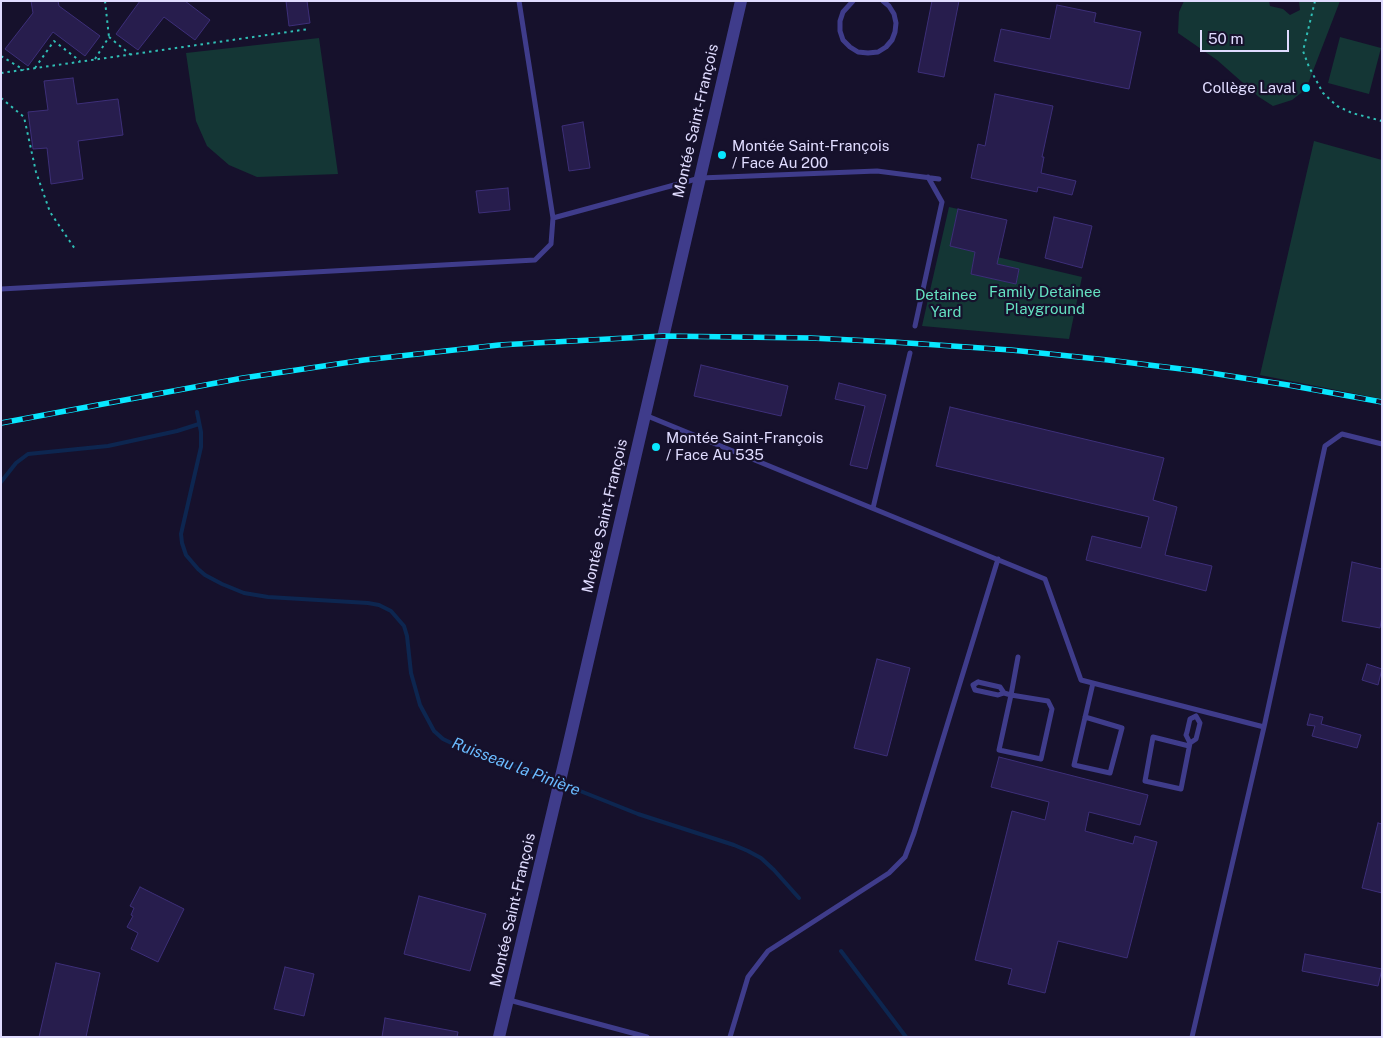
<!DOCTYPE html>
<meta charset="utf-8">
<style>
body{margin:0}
#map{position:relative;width:1383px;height:1038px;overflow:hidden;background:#16112c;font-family:"Public Sans",sans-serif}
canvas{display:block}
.frame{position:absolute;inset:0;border:2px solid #e0dcff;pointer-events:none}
.scale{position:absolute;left:1200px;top:30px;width:89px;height:22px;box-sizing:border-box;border:2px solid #e0dcff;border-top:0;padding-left:6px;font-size:15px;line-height:18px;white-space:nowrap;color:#e0dcff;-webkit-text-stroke:4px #16112c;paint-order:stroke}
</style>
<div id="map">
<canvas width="1383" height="1038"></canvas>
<div class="frame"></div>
<div class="scale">50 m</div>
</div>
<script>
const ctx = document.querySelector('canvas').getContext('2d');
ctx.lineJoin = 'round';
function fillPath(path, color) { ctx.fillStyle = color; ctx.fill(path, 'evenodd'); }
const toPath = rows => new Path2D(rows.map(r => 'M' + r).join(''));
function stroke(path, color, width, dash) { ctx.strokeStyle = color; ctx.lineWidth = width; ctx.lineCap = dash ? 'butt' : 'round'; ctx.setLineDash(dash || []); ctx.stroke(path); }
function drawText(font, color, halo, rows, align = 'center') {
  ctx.font = font + ' "Public Sans",sans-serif'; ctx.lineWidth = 4.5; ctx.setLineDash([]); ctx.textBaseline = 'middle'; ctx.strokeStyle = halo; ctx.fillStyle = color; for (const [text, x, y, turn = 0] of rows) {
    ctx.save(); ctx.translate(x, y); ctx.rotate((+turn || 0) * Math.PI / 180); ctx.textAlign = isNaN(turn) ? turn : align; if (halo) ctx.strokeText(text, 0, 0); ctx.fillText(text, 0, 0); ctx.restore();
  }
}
fillPath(toPath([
 [1184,1,1269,1,1270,6,1283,9,1290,15,1300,10,1299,1,1340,1,1306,89,1292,100,1273,106,1259,97,1217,60,1178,33,1179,12],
 [1340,37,1381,48,1369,94,1328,83],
 [319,38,338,174,257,177,229,165,207,146,196,121,186,53],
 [1314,141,1382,160,1382,399,1260,375],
 [949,207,958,209,950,246,975,252,971,274,1016,284,1019,269,979,260,980,253,1082,277,1069,339,922,326]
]), '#143635');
stroke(toPath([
 [197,412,201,432,201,447,181,534,182,543,186,555,198,569,205,575,222,584,244,593,268,597,368,603,379,605,391,611,404,626,407,636,411,673,420,705,434,731,443,739,464,749,535,773,638,814,734,845,748,851,761,858,774,870,799,898],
 [1,482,16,463,28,454,108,446,177,431,199,424],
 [841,951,906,1037]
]), '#0d2650', 4);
const building = toPath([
 [31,1,58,1,59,6,100,36,85,56,53,32,28,66,5,49,33,13,31,1],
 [140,1,185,1,210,20,195,40,164,17,138,50,116,34,140,1],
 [286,1,307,1,310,23,289,26,286,1],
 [932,1,959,1,944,77,918,72,932,1],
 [1057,5,1096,13,1094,22,1141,32,1129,89,994,61,1001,29,1050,39,1057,5],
 [73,78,77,104,118,99,123,135,78,141,83,179,51,184,47,148,33,149,28,112,48,110,44,81,73,78],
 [995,94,1053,106,1042,157,1044,157,1041,173,1076,181,1072,195,1038,187,1037,192,971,178,978,144,985,146,995,94],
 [583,122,590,168,569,171,562,126,583,122],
 [508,188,510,210,479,213,476,191,508,188],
 [958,209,1007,220,997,264,1019,269,1016,284,971,274,975,252,950,246,958,209],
 [1054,217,1092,226,1082,268,1045,258,1054,217],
 [701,365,788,386,781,416,694,396,701,365],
 [839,383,886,395,867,469,850,465,865,406,835,399,839,383],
 [950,407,1164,458,1153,500,1177,507,1165,555,1212,566,1206,591,1086,560,1092,536,1141,548,1149,517,936,466,950,407],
 [1352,562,1382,569,1382,616,1380,628,1342,621,1352,562],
 [877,659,910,668,887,756,854,748,877,659],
 [1367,664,1382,669,1378,685,1362,680,1367,664],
 [1310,714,1323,717,1321,724,1361,735,1357,748,1312,736,1315,726,1307,725,1310,714],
 [999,757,1148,795,1140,825,1089,812,1085,831,1133,844,1135,836,1157,842,1127,958,1058,941,1045,993,1008,984,1012,969,975,960,1012,811,1045,820,1049,802,991,787,999,757],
 [1378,823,1382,824,1382,893,1362,888,1378,823],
 [140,887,184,909,158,962,131,949,138,933,127,927,133,916,131,915,134,908,130,906,140,887],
 [419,896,486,914,470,971,404,954,419,896],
 [1305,954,1382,969,1378,986,1302,971,1305,954],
 [56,963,100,973,86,1037,39,1037,56,963],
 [285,967,314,974,304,1016,274,1009,285,967],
 [385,1018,458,1032,457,1037,382,1037,385,1018]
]);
fillPath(building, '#271d4d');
stroke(building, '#3d2f79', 1);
stroke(toPath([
 [105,1,109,37],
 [1315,1,1303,51,1309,67,1323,93,1337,106,1352,113,1382,121],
 [1,56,24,70],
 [95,59,109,37,131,55],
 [35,68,54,41,80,61],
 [1,73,309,29],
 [1,98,24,117,36,172,50,212,75,249]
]), '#30bfb6', 2, [2.5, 4]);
stroke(toPath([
 [853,1,843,12,840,21,840,31,843,40,850,47,858,52,868,53,878,52,886,47,892,40,895,32,896,23,894,14,889,6,883,1],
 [553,218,700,178,877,171,939,179],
 [1,289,535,260,551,244,553,218,519,1],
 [915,326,942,202,928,177],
 [645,415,1045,579,1081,680,1264,727,1192,1037],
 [873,508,910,353],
 [978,682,1000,687,1004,693,998,695,975,690,973,685,978,682],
 [1004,693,1011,695,1048,701,1052,709,1041,759,999,750,1011,695,1018,657],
 [1196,716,1200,723,1196,739,1190,743,1186,735,1187,732,1190,719,1196,716],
 [1085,717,1122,728,1110,773,1074,765,1093,683],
 [1264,727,1325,446,1342,434,1382,444],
 [1189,746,1153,737,1145,781,1181,789,1190,743],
 [509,1000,647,1037],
 [730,1037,748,977,768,951,889,873,905,857,914,833,998,559]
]), '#3f3c8b', 5);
stroke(toPath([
 [499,1037,568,747,741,1]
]), '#3f3c8b', 12);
const rail = toPath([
 [1,423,243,378,364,360,499,345,663,336,811,338,893,342,1011,350,1108,360,1198,371,1288,385,1382,402]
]);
stroke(rail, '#08e7ff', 5.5);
stroke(rail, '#16112c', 4, [11]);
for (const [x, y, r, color] of [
 [1306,88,5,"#08e7ff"],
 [722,155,5,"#08e7ff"],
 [656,447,5,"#08e7ff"]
]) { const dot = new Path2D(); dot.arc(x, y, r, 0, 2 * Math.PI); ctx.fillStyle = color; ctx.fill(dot); stroke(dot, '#16112c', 2); }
drawText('15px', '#e0dcff', '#16112c', [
 ["Collège Laval",1296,88,"right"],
 ["Montée Saint-François",732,146],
 ["/ Face Au 200",732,163],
 ["Montée Saint-François",666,438],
 ["/ Face Au 535",666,455]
], 'left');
drawText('15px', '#e0dcff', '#16112c', [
 ["Montée Saint-François",696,121,-77],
 ["Montée Saint-François",605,516,-77],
 ["Montée Saint-François",513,910,-77]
]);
drawText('15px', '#65e2c2', '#16112c', [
 ["Family Detainee",1045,292],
 ["Playground",1045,309],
 ["Detainee",946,295],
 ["Yard",946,312]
]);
drawText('italic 16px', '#6abbff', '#16112c', [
 ["Ruisseau la Pinière",516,767,21]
]);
</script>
